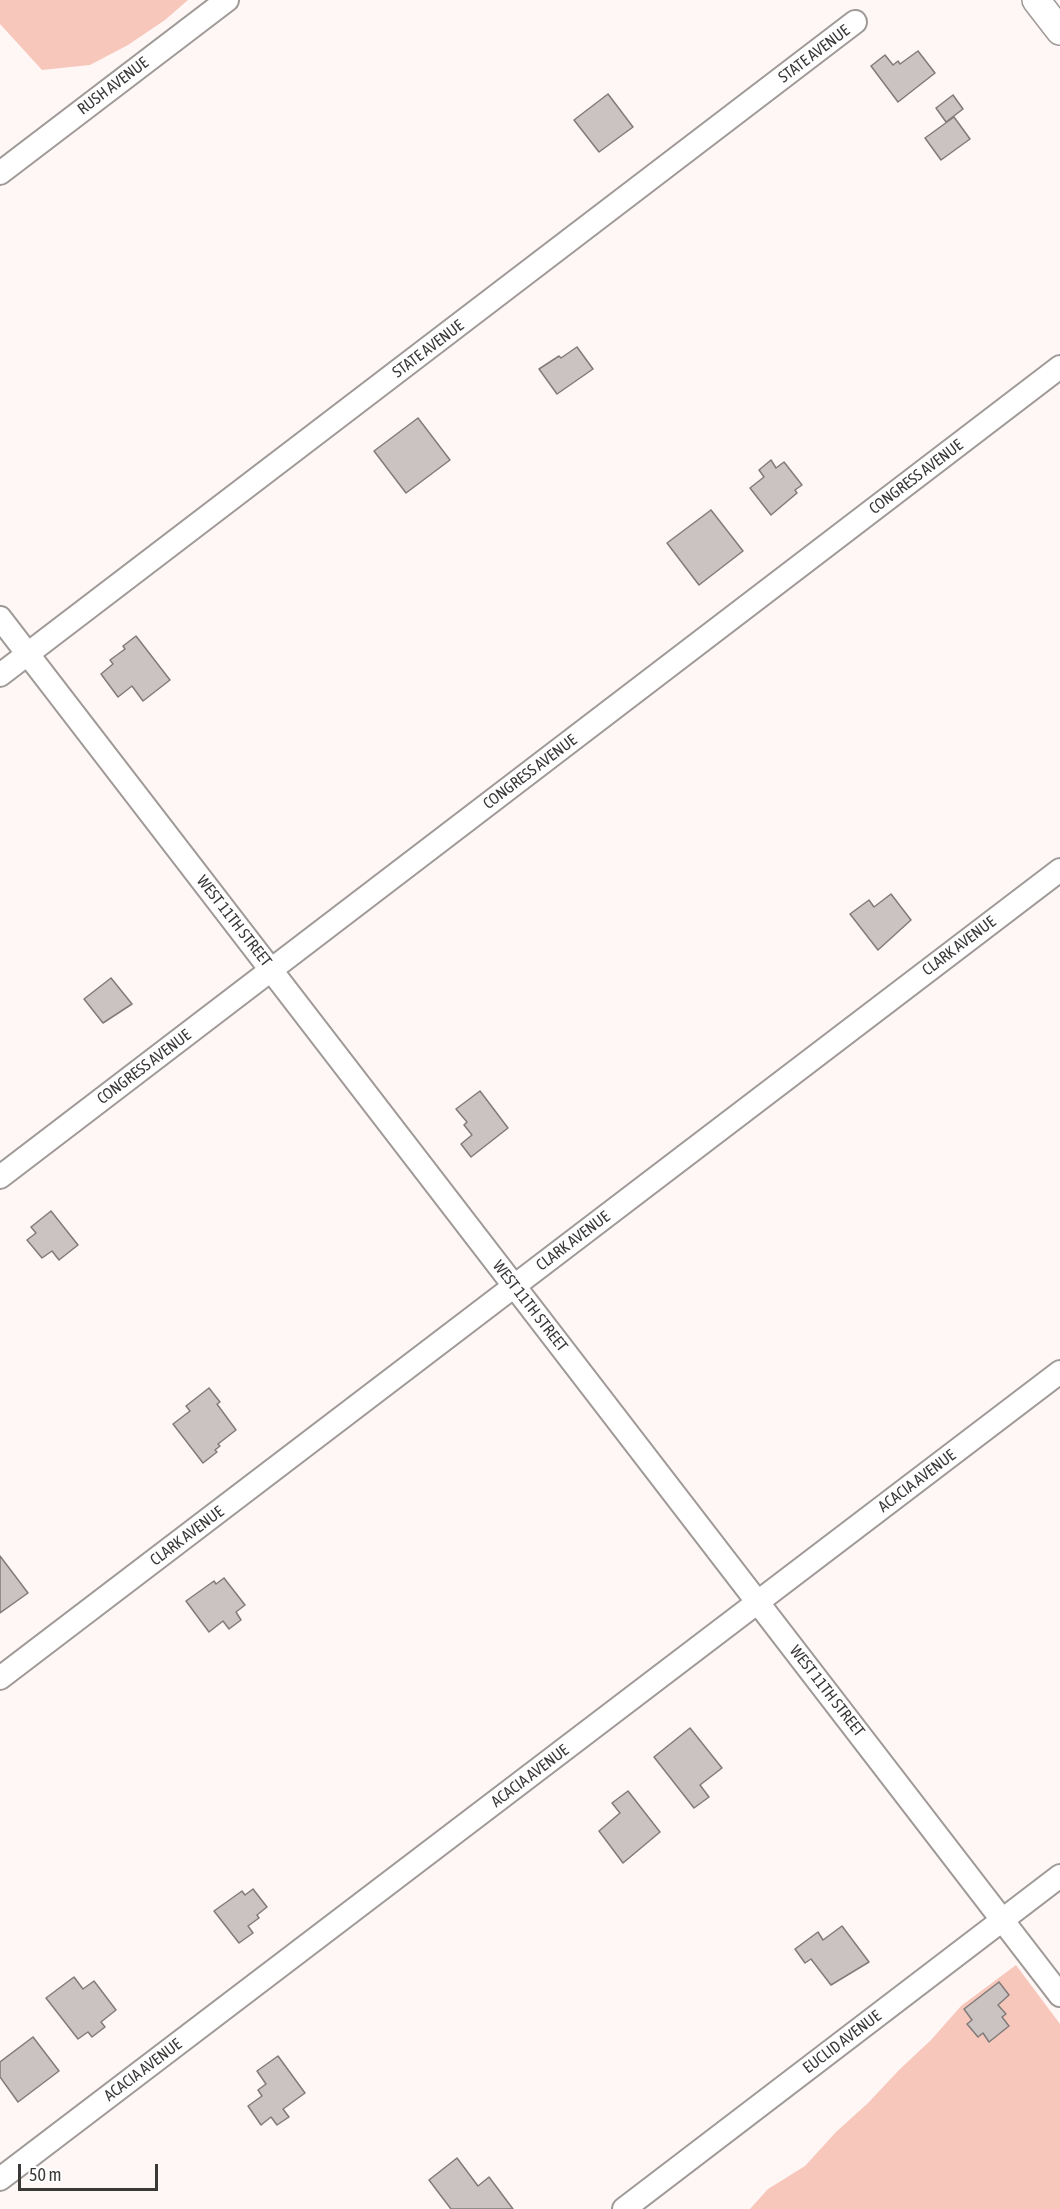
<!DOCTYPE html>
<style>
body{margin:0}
#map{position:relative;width:1060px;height:2209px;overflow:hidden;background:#fef7f5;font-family:"Asap Condensed",sans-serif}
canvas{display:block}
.scale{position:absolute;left:18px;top:2164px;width:140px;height:27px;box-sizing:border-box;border:3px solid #3b3938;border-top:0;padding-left:8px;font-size:18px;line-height:21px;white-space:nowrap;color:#3b3938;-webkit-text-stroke:4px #fff;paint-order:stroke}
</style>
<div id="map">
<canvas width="1060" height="2209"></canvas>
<div class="scale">50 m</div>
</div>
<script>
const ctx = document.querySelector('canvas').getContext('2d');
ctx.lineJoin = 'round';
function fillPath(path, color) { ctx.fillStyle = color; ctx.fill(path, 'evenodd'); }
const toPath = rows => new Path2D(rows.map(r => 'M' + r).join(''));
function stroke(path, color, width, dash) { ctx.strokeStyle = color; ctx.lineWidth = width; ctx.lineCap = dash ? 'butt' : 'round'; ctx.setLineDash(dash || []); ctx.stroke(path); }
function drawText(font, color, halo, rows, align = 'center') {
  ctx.font = font + ' "Asap Condensed",sans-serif'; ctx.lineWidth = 4.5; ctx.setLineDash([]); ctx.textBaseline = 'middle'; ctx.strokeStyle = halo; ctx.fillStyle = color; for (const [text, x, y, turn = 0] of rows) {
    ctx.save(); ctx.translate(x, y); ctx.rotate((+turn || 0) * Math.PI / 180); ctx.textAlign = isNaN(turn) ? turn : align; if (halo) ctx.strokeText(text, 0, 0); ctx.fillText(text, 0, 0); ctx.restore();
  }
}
fillPath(toPath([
 [0,0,188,0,165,20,128,45,90,65,42,70,0,24],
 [1016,1965,1060,2024,1060,2209,750,2209,768,2189,805,2166,836,2132,868,2103,899,2070,931,2040,961,2006]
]), '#f8c7bc');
const building = toPath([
 [918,51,935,73,898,102,871,66,885,55,893,65,898,61,900,64,918,51],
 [608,94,633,127,599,152,574,120,608,94],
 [953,95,963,109,946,122,936,108,953,95],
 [954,117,970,139,941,160,925,138,954,117],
 [577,347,593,369,557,394,539,369,559,356,561,358,577,347],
 [418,418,450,460,406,493,374,451,418,418],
 [771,460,776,468,784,462,802,485,795,490,797,493,771,515,750,488,764,477,759,470,771,460],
 [711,510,743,551,699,585,667,543,711,510],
 [136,636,170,680,143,701,132,686,118,697,101,674,113,664,110,660,125,649,123,646,136,636],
 [891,894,911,920,878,950,850,914,869,900,874,907,891,894],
 [111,978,132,1004,103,1023,84,999,111,978],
 [480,1091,508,1128,471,1157,461,1144,472,1135,464,1125,467,1122,456,1109,480,1091],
 [51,1211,78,1245,59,1260,52,1251,42,1258,27,1240,36,1233,31,1227,51,1211],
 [209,1388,220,1402,217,1404,236,1430,218,1444,220,1446,215,1450,217,1452,203,1463,173,1424,190,1411,186,1406,209,1388],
 [0,1556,28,1593,0,1613,0,1556],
 [224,1578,245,1605,236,1612,241,1620,229,1629,223,1621,209,1632,186,1601,214,1581,216,1584,224,1578],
 [690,1728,722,1768,700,1785,709,1797,694,1808,654,1757,690,1728],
 [628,1791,660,1832,623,1863,599,1831,620,1813,612,1803,628,1791],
 [253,1889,267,1907,257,1915,259,1918,248,1926,253,1933,239,1943,214,1911,242,1891,245,1895,253,1889],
 [842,1926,869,1962,831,1985,811,1959,805,1963,795,1949,818,1932,823,1940,842,1926],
 [74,1977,83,1989,94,1981,116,2010,101,2022,105,2027,92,2037,88,2032,78,2039,46,1998,74,1977],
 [999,1982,1009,1995,998,2005,1006,2014,1002,2017,1009,2026,989,2042,983,2033,978,2037,967,2024,972,2020,964,2009,999,1982],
 [33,2037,59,2071,18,2102,0,2077,0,2062,33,2037],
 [278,2056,305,2093,283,2109,289,2117,277,2125,271,2117,261,2125,248,2106,262,2096,258,2090,266,2084,257,2071,278,2056],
 [457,2158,478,2186,489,2177,513,2209,451,2209,429,2180,457,2158]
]);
fillPath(building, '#cac3c2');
stroke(building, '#817b79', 1.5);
const minor = toPath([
 [0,173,227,0],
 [0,618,1060,1995],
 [0,675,855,22],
 [0,1177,1060,367],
 [0,1678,1060,870],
 [0,2179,1060,1372],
 [624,2209,1060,1876]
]);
const tertiary = toPath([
 [1036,0,1060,31]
]);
stroke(minor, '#9f9997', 26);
stroke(tertiary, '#9f9997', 30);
stroke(minor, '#fff', 22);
stroke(tertiary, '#fff', 27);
drawText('16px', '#3b3938', '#fff', [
 ["STATE AVENUE",814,54,-37],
 ["RUSH AVENUE",113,86,-37],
 ["STATE AVENUE",428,349,-37],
 ["CONGRESS AVENUE",916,477,-37],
 ["CONGRESS AVENUE",530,772,-37],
 ["WEST 11TH STREET",234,921,52],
 ["CLARK AVENUE",959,946,-37],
 ["CONGRESS AVENUE",144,1067,-37],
 ["CLARK AVENUE",573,1241,-37],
 ["WEST 11TH STREET",530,1306,52],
 ["ACACIA AVENUE",917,1481,-37],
 ["CLARK AVENUE",187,1536,-37],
 ["WEST 11TH STREET",827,1691,52],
 ["ACACIA AVENUE",530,1776,-37],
 ["EUCLID AVENUE",842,2042,-37],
 ["ACACIA AVENUE",143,2070,-37]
]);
</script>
